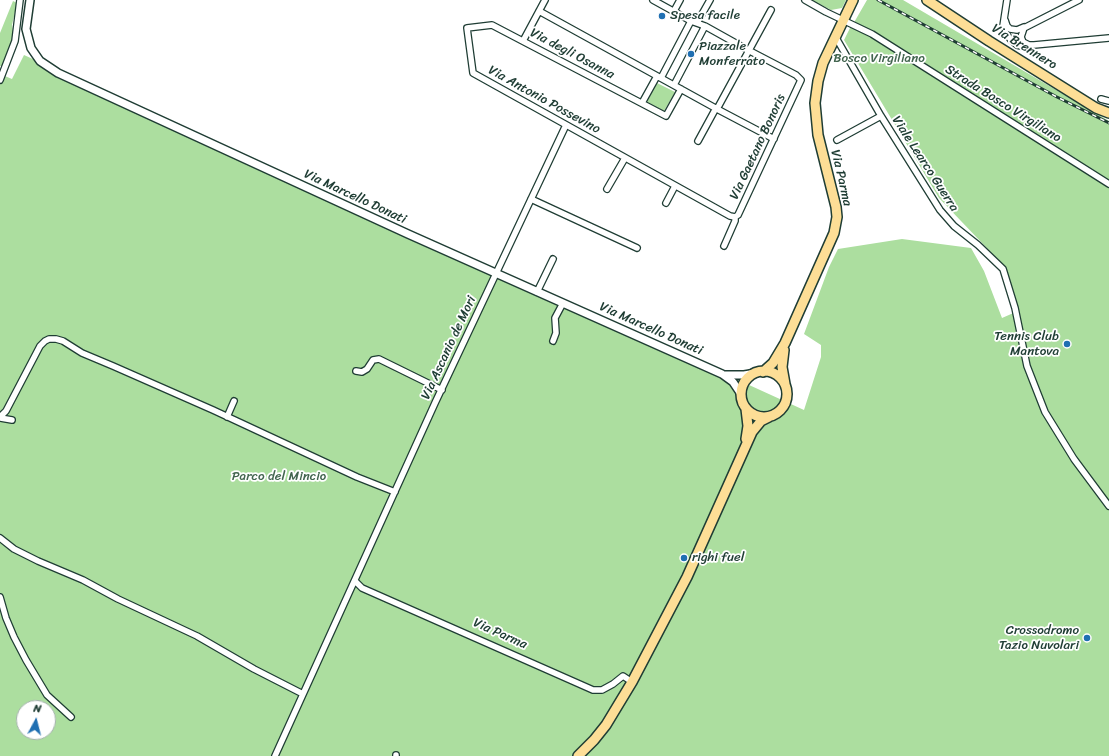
<!DOCTYPE html>
<style>
body{margin:0}
#map{position:relative;width:1109px;height:756px;overflow:hidden;background:#fff;font-family:Sriracha,sans-serif}
canvas{display:block}
.north{position:absolute;left:16px;top:700px;width:40px;height:40px;box-sizing:border-box;background:#fff;border:1px solid #a5b1ae;border-radius:50%;rotate:7deg;font-size:11px;font-weight:700;line-height:16px;text-align:center;color:#1f3d34}
.north::after{content:'';display:block;margin:auto;width:14px;height:18px;background:#1f6fb2;clip-path:polygon(50% 0,100% 100%,50% 72%,0 100%)}
</style>
<div id="map">
<canvas width="1109" height="756"></canvas>
<div class="north">N</div>
</div>
<script>
const ctx = document.querySelector('canvas').getContext('2d');
ctx.lineJoin = 'round';
function fillPath(path, color) { ctx.fillStyle = color; ctx.fill(path, 'evenodd'); }
const toPath = rows => new Path2D(rows.map(r => 'M' + r).join(''));
function stroke(path, color, width, dash) { ctx.strokeStyle = color; ctx.lineWidth = width; ctx.lineCap = dash ? 'butt' : 'round'; ctx.setLineDash(dash || []); ctx.stroke(path); }
function drawText(font, color, halo, rows, align = 'center') {
  ctx.font = font + ' Sriracha,sans-serif'; ctx.lineWidth = 3.5; ctx.setLineDash([]); ctx.textBaseline = 'middle'; ctx.strokeStyle = halo; ctx.fillStyle = color; for (const [text, x, y, turn = 0] of rows) {
    ctx.save(); ctx.translate(x, y); ctx.rotate((+turn || 0) * Math.PI / 180); ctx.textAlign = isNaN(turn) ? turn : align; if (halo) ctx.strokeText(text, 0, 0); ctx.fillText(text, 0, 0); ctx.restore();
  }
}
fillPath(toPath([
 [812,0,846,0,842,8,831,10],
 [867,0,903,0,1109,121,1109,756,0,756,0,74,12,79,24,55,804,410,821,357,821,345,804,334,829,267,838,249,902,239,971,248,984,271,1002,318,1018,311,1004,266,939,198,844,40,851,26,852,26],
 [24,708,48,708,48,732,24,732],
 [13,1,17,3,12,25,14,37,2,66,0,66,0,33],
 [657,83,675,92,664,111,647,102]
]), '#acde9f');
const minor = toPath([
 [653,0,691,21,705,26,748,50,796,75,801,80,738,215,735,217],
 [805,0,826,12,872,34,1109,184],
 [1007,0,1003,26,1006,34,1011,40,1017,45,1025,47,1030,46],
 [1079,0,1024,28,1021,37,1023,42,1029,45,1034,45,1109,38],
 [539,11,717,109,774,139],
 [674,11,680,0],
 [1005,20,1007,26,1010,29,1017,30,1024,27],
 [697,23,710,0],
 [835,36,881,116,940,210,954,226,978,245,1003,269,1015,308,1027,366,1045,412,1074,459,1109,506],
 [523,41,545,0],
 [661,78,691,21],
 [0,80,15,41,20,0],
 [674,85,705,26],
 [681,89,666,116,492,25,467,28,473,73,730,216,735,217],
 [1101,99,1109,101],
 [642,103,657,76],
 [717,109,771,10],
 [837,140,881,116],
 [698,141,716,108],
 [607,189,625,158],
 [531,199,637,248],
 [666,203,675,186],
 [724,246,735,221,735,217],
 [537,292,553,259],
 [553,341,556,333,555,318,563,303],
 [356,371,362,372,367,369,373,360,379,359,442,390],
 [0,417,6,411,40,346,45,341,49,339,56,339,63,341,82,353,113,366,213,410,357,477,395,492],
 [227,417,234,401],
 [0,418,12,420],
 [0,538,14,549,38,561,83,580,118,599,197,636,254,669,303,694],
 [355,581,362,588,593,690,602,690,613,684,623,676,632,682],
 [0,597,6,618,14,637,26,660,47,695,71,717],
 [275,756,435,403,566,125],
 [396,756,396,755]
]);
const tertiary = toPath([
 [30,0,26,29,31,48,40,61,58,73,408,234,722,374,733,382,741,394],
 [724,375,744,375,756,373]
]);
const primary = toPath([
 [927,0,989,41,1096,108,1109,113],
 [784,350,782,367,785,384],
 '741 394a23 23 0 1 1 46 0a23 23 0 1 1-46 0Z',
 [763,372,773,363,785,343,834,233,837,217,836,207,818,135,815,103,818,81,823,63,853,0],
 [746,409,748,426,746,439],
 [578,756,594,740,606,725,632,682,687,577,752,432,761,421,769,417]
]);
stroke(minor, '#1f3d34', 8);
stroke(tertiary, '#1f3d34', 10);
stroke(primary, '#1f3d34', 12);
stroke(minor, '#fff', 5.5);
stroke(tertiary, '#fff', 7);
stroke(primary, '#fdde96', 9);
const rail = toPath([
 [878,0,1057,97,1109,123]
]);
stroke(rail, '#1f3d34', 3);
stroke(rail, '#fff', 1.5, [4.5]);
for (const [x, y, r, color] of [
 [662,16,4,"#1f6fb2"],
 [691,54,4,"#1f6fb2"],
 [1067,344,4,"#1f6fb2"],
 [684,558,4,"#1f6fb2"],
 [1087,638,4,"#1f6fb2"]
]) { const dot = new Path2D(); dot.arc(x, y, r, 0, 2 * Math.PI); ctx.fillStyle = color; ctx.fill(dot); stroke(dot, '#fff', 1.5); }
drawText('13px', '#1f3d34', '#fff', [
 ["Spesa facile",670,16],
 ["Piazzale",699,47],
 ["Monferrato",699,62],
 ["Tennis Club",1059,337,"right"],
 ["Mantova",1059,352,"right"],
 ["righi fuel",692,558],
 ["Crossodromo",1079,631,"right"],
 ["Tazio Nuvolari",1079,646,"right"]
], 'left');
drawText('13px', '#1f3d34', '#fff', [
 ["Via Brennero",1024,47,32],
 ["Via degli Osanna",572,54,28],
 ["Via Antonio Possevino",544,100,29],
 ["Strada Bosco Virgiliano",1003,104,32],
 ["Via Gaetano Bonoris",758,147,-65],
 ["Viale Learco Guerra",925,164,57],
 ["Via Parma",841,178,77],
 ["Via Marcello Donati",355,197,25],
 ["Via Marcello Donati",651,329,24],
 ["Via Ascanio de Mori",449,348,-65],
 ["Via Parma",500,634,24]
]);
drawText('13px', '#42654f', '#fff', [
 ["Bosco Virgiliano",879,59],
 ["Parco del Mincio",279,477]
]);
</script>
